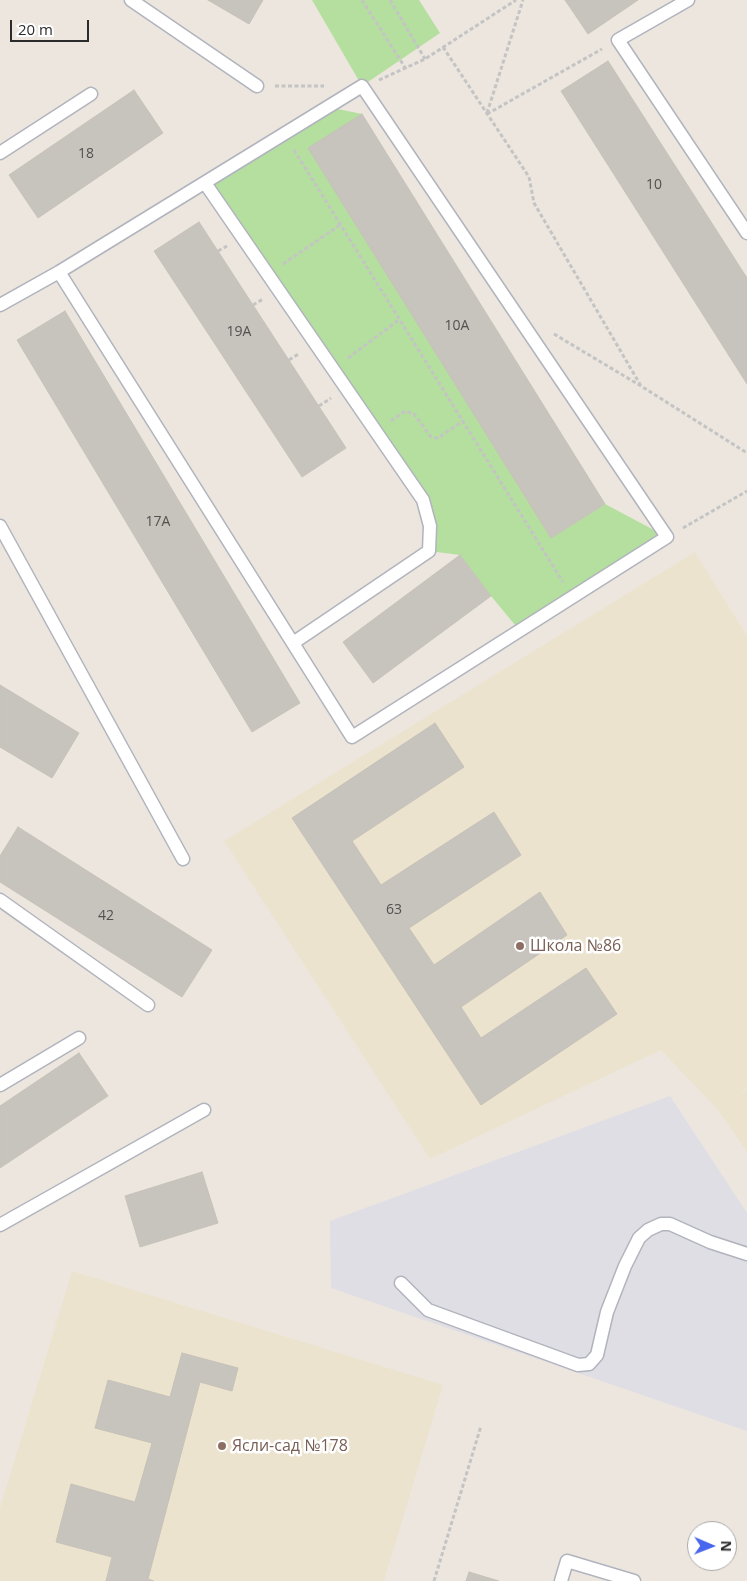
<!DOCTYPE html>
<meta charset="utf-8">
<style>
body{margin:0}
#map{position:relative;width:747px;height:1581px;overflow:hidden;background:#ece6de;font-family:"Open Sans",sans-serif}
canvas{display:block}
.north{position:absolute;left:687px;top:1521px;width:50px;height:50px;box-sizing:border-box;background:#fff;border:1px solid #aaa;border-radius:50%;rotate:91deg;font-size:14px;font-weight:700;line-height:20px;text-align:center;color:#2b2b2b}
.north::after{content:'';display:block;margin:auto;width:18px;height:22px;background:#4967ee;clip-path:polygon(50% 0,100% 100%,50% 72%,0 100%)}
.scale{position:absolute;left:10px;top:20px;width:79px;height:22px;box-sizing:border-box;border:2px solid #2b2b2b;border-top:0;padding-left:6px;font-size:15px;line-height:18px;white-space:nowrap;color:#2b2b2b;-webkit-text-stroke:4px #fff;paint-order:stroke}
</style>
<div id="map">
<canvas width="747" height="1581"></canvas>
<div class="north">N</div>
<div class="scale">20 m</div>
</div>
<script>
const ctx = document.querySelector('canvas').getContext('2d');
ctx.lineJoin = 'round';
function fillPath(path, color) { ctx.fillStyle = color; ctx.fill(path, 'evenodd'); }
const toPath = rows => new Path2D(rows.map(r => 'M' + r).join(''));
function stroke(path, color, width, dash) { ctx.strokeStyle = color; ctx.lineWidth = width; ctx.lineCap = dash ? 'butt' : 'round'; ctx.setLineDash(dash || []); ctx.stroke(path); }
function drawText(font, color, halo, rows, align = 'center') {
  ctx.font = font + ' "Open Sans",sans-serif'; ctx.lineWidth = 5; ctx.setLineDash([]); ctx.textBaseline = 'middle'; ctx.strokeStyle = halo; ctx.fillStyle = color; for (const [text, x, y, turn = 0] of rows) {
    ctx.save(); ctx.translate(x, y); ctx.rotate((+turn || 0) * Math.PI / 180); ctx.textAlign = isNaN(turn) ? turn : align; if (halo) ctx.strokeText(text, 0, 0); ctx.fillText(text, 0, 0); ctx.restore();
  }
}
fillPath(toPath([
 [670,1096,747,1213,747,1431,331,1288,330,1221]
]), '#e0dee5');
fillPath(toPath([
 [695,552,747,636,747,1088,735,1097,747,1089,747,1152,718,1110,661,1050,430,1159,224,841],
 [72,1271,443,1385,384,1581,0,1581,0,1508]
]), '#ece3cf');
fillPath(toPath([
 [312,0,419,0,440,33,362,86],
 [328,107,362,114,552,537,605,504,667,537,520,631,491,596,460,555,429,551,423,500,205,183]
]), '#b4df9e');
const building = toPath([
 [208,0,263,0,249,24,208,0],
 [565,0,638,0,588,34,565,0],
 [608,61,747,278,747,384,561,91,608,61],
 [134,90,163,133,38,218,9,175,134,90],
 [362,114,605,504,551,538,308,148,362,114],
 [199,222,346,448,302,477,154,251,199,222],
 [65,311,300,703,252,732,17,340,65,311],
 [460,555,491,596,373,683,343,642,460,555],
 [0,685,79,733,52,778,0,747,0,685],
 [435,723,464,767,352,841,381,885,494,812,521,855,409,928,434,965,540,892,567,935,461,1007,481,1038,586,968,617,1014,481,1105,292,818,435,723],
 [18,827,212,950,182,997,0,882,0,856,18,827],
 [79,1053,108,1096,0,1168,0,1106,79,1053],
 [202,1172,218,1223,140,1247,125,1196,202,1172],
 [182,1353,238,1368,232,1391,200,1382,148,1579,154,1581,106,1581,112,1557,56,1542,71,1484,135,1502,152,1443,95,1428,108,1380,170,1397,182,1353],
 [469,1572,499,1581,466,1581,469,1572]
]);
fillPath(building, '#c7c3bd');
stroke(building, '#c7c2b8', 1);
const lane = toPath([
 [131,0,257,86],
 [688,0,618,40,747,233],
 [0,153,91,94],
 [205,183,423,500,430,526,429,551,293,643],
 [0,305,59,272,352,737,667,537,362,86,59,272],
 [0,526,183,859],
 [0,900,148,1005],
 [0,1085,79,1038],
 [0,1225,204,1110],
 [401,1283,428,1310,578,1365,589,1364,597,1355,607,1312,625,1266,639,1238,648,1230,661,1224,670,1224,710,1242,747,1254],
 [561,1581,567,1561,634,1581]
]);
stroke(lane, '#b1b4bd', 15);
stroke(toPath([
 [362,0,406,69],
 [390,0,425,59],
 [443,47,529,177,534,203,641,386],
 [379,80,425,59,516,0],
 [275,86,324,86],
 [487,113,523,0],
 [487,114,602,49],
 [294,150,563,582],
 [218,251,227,246],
 [283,264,340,225],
 [253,305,263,299],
 [554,334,641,386,747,453],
 [348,358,400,319],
 [289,360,300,353],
 [319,406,331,398],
 [391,421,405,411,414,414,431,437,438,438,463,421],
 [683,528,747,491],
 [434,1581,481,1426]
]), '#c4c4c4', 3, [4, 2.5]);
stroke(lane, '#fff', 12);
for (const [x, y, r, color] of [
 [520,946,5,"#8d6e63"],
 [222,1446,5,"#8d6e63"]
]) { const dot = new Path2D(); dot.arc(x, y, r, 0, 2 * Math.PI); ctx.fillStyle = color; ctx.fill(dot); stroke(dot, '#fff', 2); }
drawText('14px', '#525150', null, [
 ["18",86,154],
 ["10",654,185],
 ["10А",457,326],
 ["19А",239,332],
 ["17А",158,522],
 ["63",394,910],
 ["42",106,916]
]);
drawText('16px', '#785e54', '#fff', [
 ["Школа №86",530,946],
 ["Ясли-сад №178",232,1446]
], 'left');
</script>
